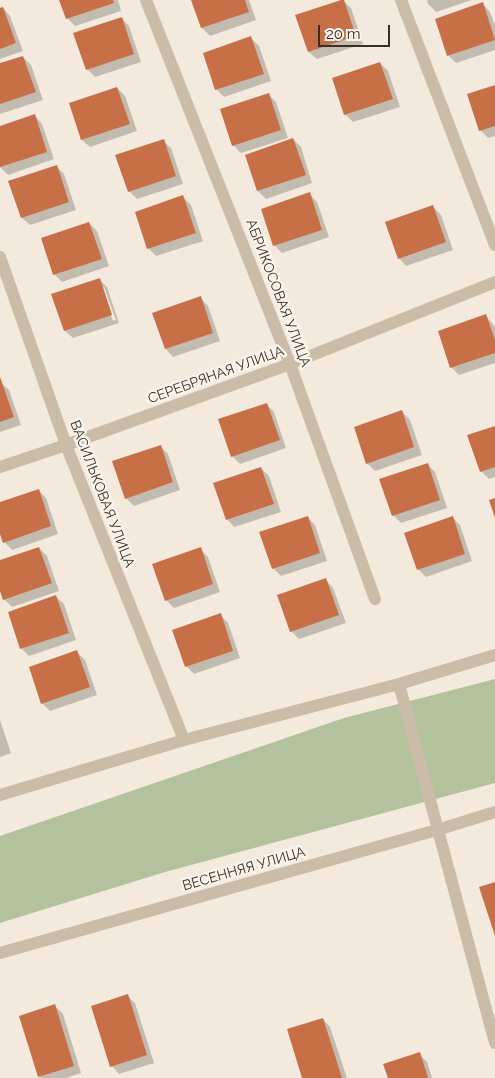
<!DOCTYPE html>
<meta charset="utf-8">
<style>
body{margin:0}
#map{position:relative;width:495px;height:1078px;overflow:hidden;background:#f3eadd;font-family:Raleway,sans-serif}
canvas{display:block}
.scale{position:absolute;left:318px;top:25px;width:72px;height:22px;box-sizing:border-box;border:2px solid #382f29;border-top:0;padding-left:6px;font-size:15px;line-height:18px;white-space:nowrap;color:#382f29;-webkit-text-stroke:4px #faf4ea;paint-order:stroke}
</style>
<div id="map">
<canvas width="495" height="1078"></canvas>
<div class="scale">20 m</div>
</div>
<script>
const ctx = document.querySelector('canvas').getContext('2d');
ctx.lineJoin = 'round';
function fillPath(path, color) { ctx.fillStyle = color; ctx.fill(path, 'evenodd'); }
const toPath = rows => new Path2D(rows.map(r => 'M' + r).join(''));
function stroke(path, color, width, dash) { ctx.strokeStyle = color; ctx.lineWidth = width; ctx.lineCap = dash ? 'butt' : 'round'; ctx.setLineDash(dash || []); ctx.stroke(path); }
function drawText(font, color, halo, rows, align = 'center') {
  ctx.font = font + ' Raleway,sans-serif'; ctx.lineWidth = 5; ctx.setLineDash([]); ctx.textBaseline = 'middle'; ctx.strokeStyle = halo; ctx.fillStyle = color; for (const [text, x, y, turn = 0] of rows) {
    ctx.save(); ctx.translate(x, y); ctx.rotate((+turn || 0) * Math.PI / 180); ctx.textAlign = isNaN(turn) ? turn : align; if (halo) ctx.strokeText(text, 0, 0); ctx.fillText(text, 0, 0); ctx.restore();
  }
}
fillPath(toPath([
 [495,679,495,783,165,872,0,923,0,836,344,718]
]), '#b3c29d');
fillPath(toPath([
 [61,0,118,0,121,11,75,26,67,18],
 [192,0,249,0,256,20,210,36,202,28],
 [427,0,472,0,436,12,428,4],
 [343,1,351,8,363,44,317,59,309,52],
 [483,4,490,12,495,25,495,50,456,63,448,55],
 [3,8,10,16,23,51,0,59,0,9],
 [121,18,129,26,141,62,95,77,87,69],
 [251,38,259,46,271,81,224,97,216,89],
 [23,57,31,65,43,100,0,114,0,65],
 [380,63,388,71,400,107,353,122,346,115,333,79],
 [495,86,495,136,488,138,480,130],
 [117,88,125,96,137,131,90,147,82,140,70,104],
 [268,94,276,102,288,138,241,153,233,145],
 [35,116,42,124,54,159,8,175,0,167,0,128],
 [293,139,301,147,312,183,266,199,258,191,246,155],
 [163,141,171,148,183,184,137,199,129,191],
 [56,166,64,174,76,210,30,225,22,218],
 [309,194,317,202,329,237,282,253,274,245],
 [183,197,191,205,203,241,156,256,148,248],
 [433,207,441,215,453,250,406,266,399,258],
 [89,223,97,231,109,266,62,282,54,274],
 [99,279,107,287,119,323,73,338,65,331,53,295],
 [102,287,104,287,116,320,113,321],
 [200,298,208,306,220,341,173,357,166,349],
 [486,316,495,327,495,363,459,375,451,367],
 [0,382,9,390,21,425,0,432],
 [267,405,274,412,286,448,240,464,232,456],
 [402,412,410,420,422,455,375,471,367,463],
 [495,427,495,477,489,479,481,471],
 [161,447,168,454,180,490,134,506,126,498],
 [427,464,435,472,447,508,401,523,393,515],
 [261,468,269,476,281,512,234,527,227,519],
 [39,491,46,498,58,534,12,550,4,542,0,530,0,503],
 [307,517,315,525,327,561,281,576,273,568],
 [453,518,460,525,472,561,426,577,418,569],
 [39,548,47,556,59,591,12,607,4,599,0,587,0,561],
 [200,549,208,557,220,592,174,608,166,600],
 [326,580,333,588,346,623,299,639,291,631],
 [56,597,64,604,76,640,29,656,21,648],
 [220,615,228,623,240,658,194,674,186,666],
 [77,652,85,660,97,695,50,711,42,703],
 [0,720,11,753,0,757],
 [127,996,135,1003,154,1063,119,1074,112,1066],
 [55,1006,63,1014,81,1073,66,1078,41,1078,39,1076],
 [323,1019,330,1027,347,1078,303,1078],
 [419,1054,427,1062,432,1078,389,1078]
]), '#0003');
fillPath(toPath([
 [59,0,113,0,114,3,66,19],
 [191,0,245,0,249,12,201,28],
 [341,0,344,0,356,36,308,52,295,15],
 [483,2,495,40,447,56,435,19],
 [3,7,16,43,0,49,0,8],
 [122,17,134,54,86,70,73,33],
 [251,36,264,74,215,90,203,53],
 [23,56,36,92,0,104,0,63],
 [380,62,393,99,344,115,332,78],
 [495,85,495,126,479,131,467,94],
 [117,87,130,124,81,140,69,103],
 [269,93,281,130,232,146,220,109],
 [35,114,47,152,0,167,0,126],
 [293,138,306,175,257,191,245,155],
 [164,139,176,176,128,192,115,155],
 [57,165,69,202,21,218,8,181],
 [310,192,322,230,273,246,261,209],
 [183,195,196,233,147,249,135,212],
 [433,205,446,242,398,259,385,222],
 [89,222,102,259,53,275,41,238],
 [100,278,112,315,64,331,51,294],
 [201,296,213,333,165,349,152,313],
 [486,314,495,340,495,353,450,368,438,331],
 [0,377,14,417,0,422],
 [267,403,280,440,231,457,218,419],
 [402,410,414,447,366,464,354,427],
 [495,426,495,467,480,472,467,435],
 [161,445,173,482,125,499,112,461],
 [428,463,440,500,392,516,379,479],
 [261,467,274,504,226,520,213,483],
 [39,489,51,526,3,543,0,534,0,502],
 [495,498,495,518,489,500],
 [308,516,320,553,272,569,259,532],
 [453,516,465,554,417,570,404,533],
 [39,547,52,583,3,600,0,591,0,560],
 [201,547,213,584,165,601,152,564],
 [326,578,339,615,290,632,277,595],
 [56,595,69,633,20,649,8,612],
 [221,613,233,651,185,667,172,630],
 [77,650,90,687,41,704,29,667],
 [495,882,495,936,479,887],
 [128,994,147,1055,110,1067,91,1006],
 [55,1004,74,1066,38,1077,19,1016],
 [323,1018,342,1078,302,1078,287,1029],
 [420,1052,428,1078,388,1078,383,1064]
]), '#c76f47');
stroke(toPath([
 [146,0,290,364,375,599],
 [401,0,495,245],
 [0,257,66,445,184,740],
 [0,467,66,445,290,364,495,282],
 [399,684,495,1043],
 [0,795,184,740,399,684,495,655],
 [0,953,437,830,495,812]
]), '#cbbba9', 12);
drawText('14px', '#382f29', '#faf4ea', [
 ["АБРИКОСОВАЯ УЛИЦА",278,293,69],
 ["СЕРЕБРЯНАЯ УЛИЦА",216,375,-20],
 ["ВАСИЛЬКОВАЯ УЛИЦА",102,494,69],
 ["ВЕСЕННЯЯ УЛИЦА",244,869,-16]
]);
</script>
